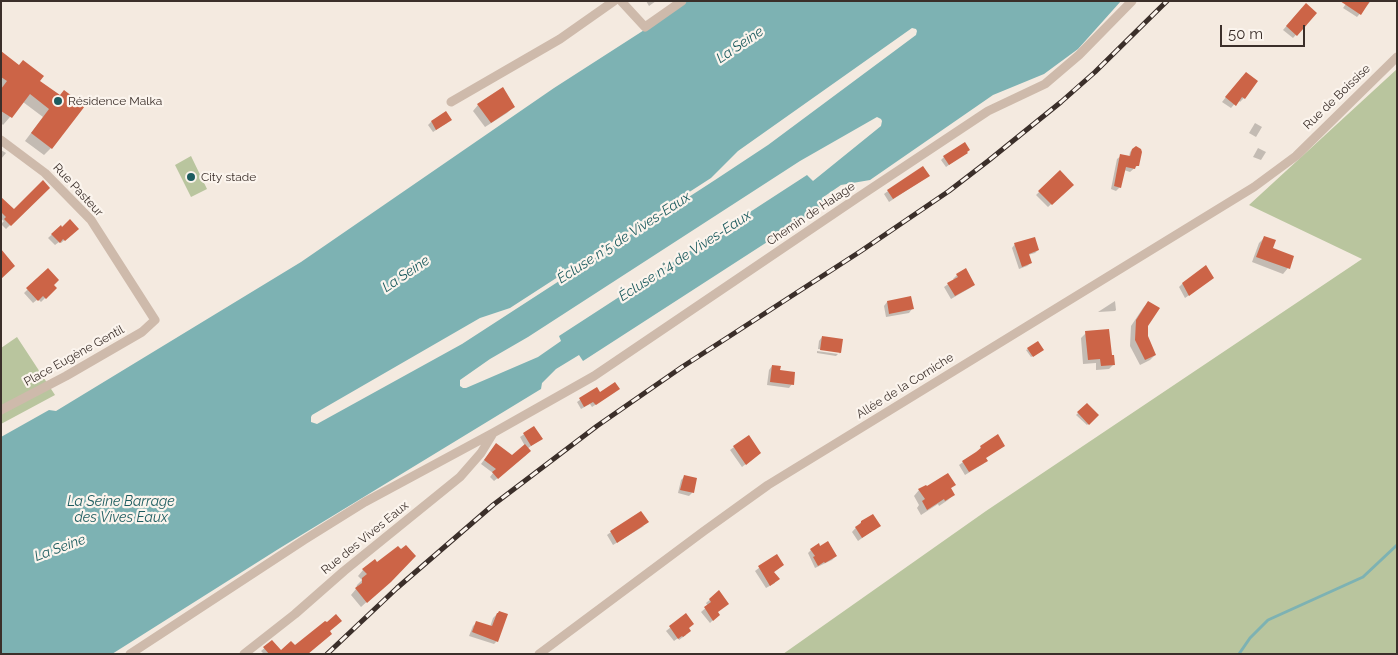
<!DOCTYPE html>
<meta charset="utf-8">
<style>
body{margin:0}
#map{position:relative;width:1398px;height:655px;overflow:hidden;background:#f4eae0;font-family:Raleway,sans-serif}
canvas{display:block}
.frame{position:absolute;inset:0;border:2px solid #3b2f2a;pointer-events:none}
.scale{position:absolute;left:1220px;top:25px;width:85px;height:22px;box-sizing:border-box;border:2px solid #3b2f2a;border-top:0;padding-left:6px;font-size:15px;line-height:18px;white-space:nowrap;color:#3b2f2a;-webkit-text-stroke:4px #fbf4ed;paint-order:stroke}
</style>
<div id="map">
<canvas width="1398" height="655"></canvas>
<div class="frame"></div>
<div class="scale">50 m</div>
</div>
<script>
const ctx = document.querySelector('canvas').getContext('2d');
ctx.lineJoin = 'round';
function fillPath(path, color) { ctx.fillStyle = color; ctx.fill(path, 'evenodd'); }
const toPath = rows => new Path2D(rows.map(r => 'M' + r).join(''));
function stroke(path, color, width, dash) { ctx.strokeStyle = color; ctx.lineWidth = width; ctx.lineCap = dash ? 'butt' : 'round'; ctx.setLineDash(dash || []); ctx.stroke(path); }
function drawText(font, color, halo, rows, align = 'center') {
  ctx.font = font + ' Raleway,sans-serif'; ctx.lineWidth = 4.5; ctx.setLineDash([]); ctx.textBaseline = 'middle'; ctx.strokeStyle = halo; ctx.fillStyle = color; for (const [text, x, y, turn = 0] of rows) {
    ctx.save(); ctx.translate(x, y); ctx.rotate((+turn || 0) * Math.PI / 180); ctx.textAlign = isNaN(turn) ? turn : align; if (halo) ctx.strokeText(text, 0, 0); ctx.fillText(text, 0, 0); ctx.restore();
  }
}
fillPath(toPath([
 [1397,69,1397,654,783,654,986,511,1362,259,1249,205],
 [191,156,207,189,191,197,175,165],
 [17,337,55,395,1,424,1,348]
]), '#b9c59e');
fillPath(toPath([
 [686,1,1121,1,1078,49,1044,74,993,95,870,180,841,185,822,198,826,204,583,361,579,355,556,369,542,383,541,389,280,548,112,654,1,654,1,437,49,410,56,411,301,262,554,88,666,16],
 [912,28,916,29,917,31,916,35,768,145,715,180,462,344,317,424,311,422,311,417,312,415,480,318,510,308,711,178,738,151],
 [877,117,881,119,882,121,881,126,813,181,807,175,559,336,561,341,538,357,466,388,463,388,460,386,460,380,490,359,528,337,800,161]
]), '#7db2b3');
fillPath(toPath([
 [646,1,656,1,649,6],
 [1348,1,1371,1,1357,17,1343,8],
 [1302,8,1316,13,1293,38,1283,30],
 [1,53,59,96,51,148,44,155,25,141,43,117,23,102,3,125,1,123],
 [1242,77,1244,98,1240,102,1238,100,1231,108,1222,102],
 [478,105,513,107,507,113,485,127,473,111],
 [431,122,447,123,433,132,428,125],
 [1255,123,1262,127,1256,137,1249,133],
 [1134,148,1138,165,1130,172,1124,170,1120,187,1116,191,1111,189,1117,159,1121,156,1129,157,1130,152],
 [1258,148,1266,152,1261,160,1253,157],
 [1,150,6,153,1,159],
 [966,153,946,167,941,160,944,157],
 [1060,172,1072,185,1048,207,1036,195],
 [924,179,889,202,884,194,888,191],
 [48,188,6,229,1,224,4,221,1,219,1,199,14,211],
 [60,227,74,232,61,243,59,242,55,245,48,238],
 [1265,237,1271,249,1288,268,1283,274,1252,262,1259,243],
 [1015,244,1038,250,1035,253,1028,255,1031,263,1027,266,1019,269,1012,248],
 [48,270,53,285,55,288,41,302,38,299,33,303,24,293],
 [966,270,974,284,970,288,951,299,944,287,954,280,953,279,957,275],
 [1209,281,1185,298,1179,287,1182,284],
 [1115,301,1116,310,1115,311,1098,312],
 [887,302,912,309,909,313,886,317,884,306],
 [1148,302,1146,337,1155,355,1150,360,1140,365,1130,346,1131,326,1143,308],
 [1086,333,1111,356,1114,364,1109,369,1096,370,1096,363,1083,364,1081,338],
 [822,337,840,352,839,354,839,351,818,349,819,341],
 [1028,349,1041,351,1031,357,1026,350],
 [817,351,838,354,836,356,817,353],
 [772,366,792,384,789,388,767,385,769,370],
 [597,388,600,393,615,392,592,407,590,404,581,409,577,402],
 [1087,404,1097,415,1087,425,1076,415],
 [533,428,541,439,527,449,526,455,494,481,490,477,493,473,481,464,493,448,512,457,525,446,520,437],
 [1004,446,985,458,987,460,983,464,965,475,959,465,978,451,981,447],
 [734,447,756,456,742,467,730,450],
 [685,476,693,492,689,496,678,493,681,480],
 [954,485,950,489,953,495,948,500,939,506,938,504,921,515,917,508,919,505,914,496,919,490],
 [861,522,879,526,858,541,852,532],
 [644,526,613,545,607,535,611,532],
 [820,547,836,556,832,560,815,568,808,553,811,550],
 [401,550,383,587,361,607,351,595,356,589,357,585,362,580,358,576,363,570,377,564],
 [776,555,783,565,773,573,775,583,766,588,755,571],
 [719,592,715,618,710,623,701,612,708,606,706,603],
 [499,612,497,641,494,644,469,636,473,626,476,623,490,627,493,618],
 [686,615,687,628,686,635,679,640,678,638,674,641,666,631],
 [272,642,281,652,295,647,302,654,264,654,261,651]
]), '#0003');
stroke(toPath([
 [1239,654,1250,638,1268,620,1363,577,1397,545]
]), '#7db2b3', 3);
fillPath(toPath([
 [1340,1,1370,1,1361,15],
 [1306,3,1317,13,1297,36,1286,26],
 [1,51,19,65,23,60,44,76,40,81,60,95,64,90,85,106,52,149,31,133,49,109,30,94,12,118,1,111,1,89,7,81,1,77],
 [1246,72,1258,81,1245,99,1242,97,1236,106,1225,97],
 [503,87,515,107,491,123,477,104],
 [446,111,452,120,436,130,431,121],
 [965,142,970,150,967,152,968,153,949,165,943,156],
 [1136,146,1141,149,1142,152,1139,166,1136,166,1135,169,1126,167,1121,188,1114,186,1120,154,1130,156,1132,149],
 [923,166,930,176,893,199,887,190],
 [1060,170,1074,185,1052,205,1038,191],
 [43,180,50,188,11,226,4,219,6,217,1,212,1,197,14,209],
 [70,219,79,229,65,241,63,239,60,243,51,234,61,225,62,227],
 [1264,236,1276,240,1273,248,1294,256,1290,269,1256,257],
 [1035,237,1039,250,1029,254,1032,263,1022,267,1014,243],
 [1,249,15,266,1,279],
 [1206,265,1214,278,1189,296,1182,283],
 [48,268,59,280,54,285,57,288,46,299,43,296,38,301,26,288],
 [966,268,975,285,955,296,947,283,958,277,956,274],
 [911,296,914,309,889,314,887,301],
 [1148,301,1160,308,1148,326,1148,336,1156,355,1145,360,1135,340,1136,320],
 [1109,329,1112,355,1114,355,1115,365,1101,366,1100,359,1088,360,1085,331],
 [822,336,843,339,841,353,820,350],
 [1038,341,1044,350,1033,357,1027,348],
 [772,365,781,366,780,370,795,372,794,385,770,382],
 [615,382,620,389,596,405,593,402,584,407,579,398,597,387,600,392],
 [1087,403,1099,415,1089,425,1077,412],
 [534,426,543,439,531,446,523,433],
 [998,434,1005,446,986,458,988,461,969,472,962,461,976,452,981,448,980,446],
 [749,435,761,453,746,465,733,446],
 [496,443,512,455,525,444,531,451,498,479,492,472,496,469,484,460],
 [948,473,956,485,951,488,955,495,945,501,944,499,927,510,922,501,925,499,918,489,926,485,927,486],
 [684,475,697,478,694,493,680,490],
 [641,511,649,522,617,543,610,531],
 [873,514,881,526,862,538,855,527,861,523,861,521],
 [828,541,837,556,825,563,824,562,818,566,813,557,815,556,810,549,819,543,820,546],
 [406,545,416,556,391,582,367,603,355,588,362,583,362,578,367,574,362,569,375,559,377,562,398,546,401,549],
 [777,554,784,565,774,572,780,579,770,586,758,566],
 [719,590,729,604,718,612,720,615,713,621,704,607,711,602,709,599],
 [499,611,508,614,498,642,472,632,476,621,492,626,497,613,498,613],
 [686,613,694,624,689,628,691,631,683,637,682,636,678,639,669,626],
 [336,614,342,621,330,631,332,634,308,654,269,654,263,647,272,640,281,650,291,641,295,645,325,621,327,622]
]), '#cc6447');
stroke(toPath([
 [621,1,645,27,682,1],
 [451,102,560,39,614,1],
 [1,140,45,173,91,220,155,320,142,332,66,376,1,410],
 [130,654,304,540,365,502,493,433,594,376,857,198,988,111,1045,84,1079,55,1132,1],
 [244,654,295,614,344,571,460,477,481,453,492,435],
 [539,654,704,531,768,485,1254,187,1296,156,1397,57]
]), '#cebaab', 9);
const rail = toPath([
 [327,654,397,588,493,505,597,426,682,367,861,251,949,191,988,161,1061,102,1095,72,1167,1]
]);
stroke(rail, '#3b2f2a', 5);
stroke(rail, '#fbf4ed', 3, [9]);
for (const [x, y, r, color] of [
 [58,101,5,"#1d5c5f"],
 [191,177,5,"#1d5c5f"]
]) { const dot = new Path2D(); dot.arc(x, y, r, 0, 2 * Math.PI); ctx.fillStyle = color; ctx.fill(dot); stroke(dot, '#fbf4ed', 2); }
drawText('12px', '#3b2f2a', '#fbf4ed', [
 ["Rue de Boissise",1337,97,-44],
 ["Rue Pasteur",78,190,47],
 ["Chemin de Halage",811,214,-34],
 ["Place Eugène Gentil",74,356,-29],
 ["Allée de la Corniche",905,386,-32],
 ["Rue des Vives Eaux",365,538,-39]
]);
drawText('12px', '#3b2f2a', '#fbf4ed', [
 ["Résidence Malka",68,101],
 ["City stade",201,177]
], 'left');
drawText('italic 14px', '#1d5c5f', '#fbf4ed', [
 ["La Seine",740,45,-34],
 ["Écluse n°5 de Vives-Eaux",624,238,-33],
 ["Écluse n°4 de Vives-Eaux",685,256,-33],
 ["La Seine",406,274,-34],
 ["La Seine Barrage",121,502],
 ["des Vives Eaux",121,518],
 ["La Seine",60,548,-20]
]);
</script>
